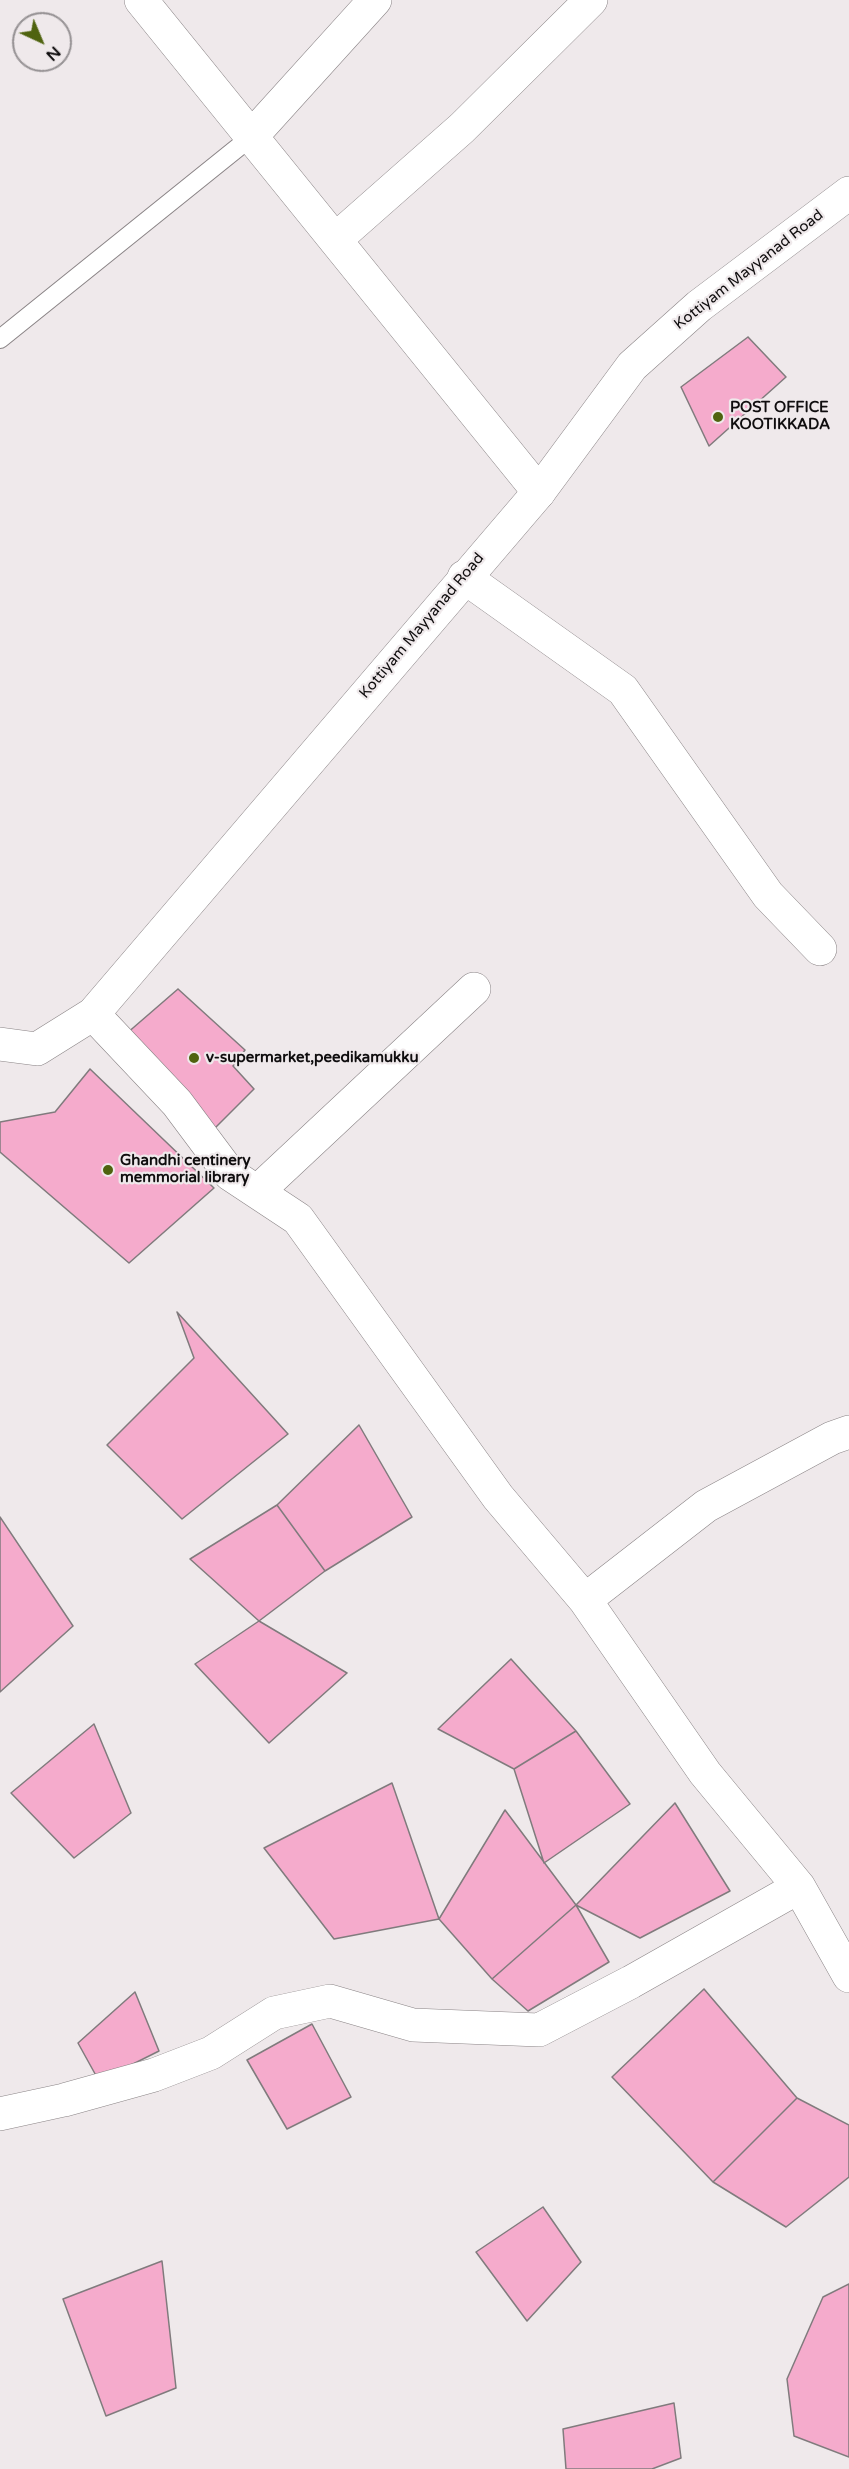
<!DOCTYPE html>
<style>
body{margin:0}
#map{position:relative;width:849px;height:2469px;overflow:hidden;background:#efe9eb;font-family:"Varela Round",sans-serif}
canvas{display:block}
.north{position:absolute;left:12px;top:12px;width:60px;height:60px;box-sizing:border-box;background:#efe9eb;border:2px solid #959193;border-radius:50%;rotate:136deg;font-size:16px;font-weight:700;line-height:24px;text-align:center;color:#0f0d0e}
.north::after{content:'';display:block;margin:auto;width:21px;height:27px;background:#4f630f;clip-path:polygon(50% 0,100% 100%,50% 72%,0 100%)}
</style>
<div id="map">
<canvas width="849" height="2469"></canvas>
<div class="north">N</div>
</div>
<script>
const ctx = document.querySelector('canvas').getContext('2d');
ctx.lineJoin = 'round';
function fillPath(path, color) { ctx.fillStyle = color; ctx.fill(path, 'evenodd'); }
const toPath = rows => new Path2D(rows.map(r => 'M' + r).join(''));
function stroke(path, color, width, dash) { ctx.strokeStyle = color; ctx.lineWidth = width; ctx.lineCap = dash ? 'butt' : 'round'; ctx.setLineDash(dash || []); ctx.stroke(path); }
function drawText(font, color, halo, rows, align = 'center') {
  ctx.font = font + ' "Varela Round",sans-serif'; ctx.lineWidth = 4.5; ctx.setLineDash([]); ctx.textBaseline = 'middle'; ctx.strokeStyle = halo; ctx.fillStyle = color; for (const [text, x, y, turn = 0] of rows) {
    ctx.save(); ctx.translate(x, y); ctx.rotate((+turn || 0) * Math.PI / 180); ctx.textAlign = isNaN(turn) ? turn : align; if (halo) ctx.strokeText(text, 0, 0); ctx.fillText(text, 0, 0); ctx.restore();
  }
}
const building = toPath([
 [748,337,786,377,709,446,681,387,748,337],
 [178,989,245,1050,233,1066,254,1089,213,1130,126,1034,178,989],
 [90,1069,214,1188,129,1263,0,1152,0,1122,55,1112,90,1069],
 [177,1312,288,1434,182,1519,107,1445,194,1358,177,1312],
 [359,1425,412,1517,325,1571,277,1505,359,1425],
 [277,1505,325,1571,259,1621,190,1559,277,1505],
 [0,1517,73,1626,0,1692,0,1517],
 [259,1621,347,1673,269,1743,195,1664,259,1621],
 [511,1659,576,1731,514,1769,438,1729,511,1659],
 [94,1724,131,1813,74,1858,11,1793,94,1724],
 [576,1731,630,1804,544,1863,514,1769,576,1731],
 [392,1783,439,1919,334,1939,264,1848,392,1783],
 [675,1803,730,1891,640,1938,576,1905,675,1803],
 [505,1810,576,1905,492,1979,439,1919,505,1810],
 [576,1905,609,1962,528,2011,492,1979,576,1905],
 [704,1989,797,2098,713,2182,612,2077,704,1989],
 [135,1992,159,2051,99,2081,78,2043,135,1992],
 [312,2024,351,2097,287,2129,247,2060,312,2024],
 [797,2098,849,2125,849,2177,786,2227,713,2182,797,2098],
 [543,2207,581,2262,527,2321,476,2252,543,2207],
 [162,2261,176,2388,106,2416,63,2299,162,2261],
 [849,2284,849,2457,794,2436,787,2379,823,2297,849,2284],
 [674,2403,681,2458,652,2469,566,2469,563,2429,674,2403]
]);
fillPath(building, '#f5abcc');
stroke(building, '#807b7d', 1.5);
const service = toPath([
 [0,339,251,137]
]);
const minor = toPath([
 [141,0,539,492],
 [251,137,375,0],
 [335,240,462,128,591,0],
 [464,577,623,690,768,895,820,949],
 [93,1014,177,1103,230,1174,298,1219,498,1497,585,1600,705,1773,799,1887,849,1976],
 [257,1192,474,989],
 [585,1600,706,1506,832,1438,849,1432],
 [0,2114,64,2100,154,2075,211,2053,274,2013,330,2001,413,2025,539,2030,631,1982,799,1887]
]);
const secondary = toPath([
 [0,1044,37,1049,93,1014,539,492,632,366,699,306,849,193]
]);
stroke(service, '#8a8486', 20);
stroke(minor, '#8a8486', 34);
stroke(secondary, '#8a8486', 34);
stroke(service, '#fff', 18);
stroke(minor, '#fff', 33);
stroke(secondary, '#fff', 33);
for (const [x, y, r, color] of [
 [718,417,6,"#4f630f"],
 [194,1058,6,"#4f630f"],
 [108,1170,6,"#4f630f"]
]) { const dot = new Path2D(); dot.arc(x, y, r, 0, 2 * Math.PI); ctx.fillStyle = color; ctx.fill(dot); stroke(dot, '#efe9eb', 2); }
drawText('15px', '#0f0d0e', '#efe9eb', [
 ["Kottiyam Mayyanad Road",749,270,-38],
 ["Kottiyam Mayyanad Road",422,626,-50]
]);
drawText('bold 15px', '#0f0d0e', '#efe9eb', [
 ["POST OFFICE",730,408],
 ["KOOTIKKADA",730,425],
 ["v-supermarket,peedikamukku",206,1058],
 ["Ghandhi centinery",120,1161],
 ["memmorial library",120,1178]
], 'left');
</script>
